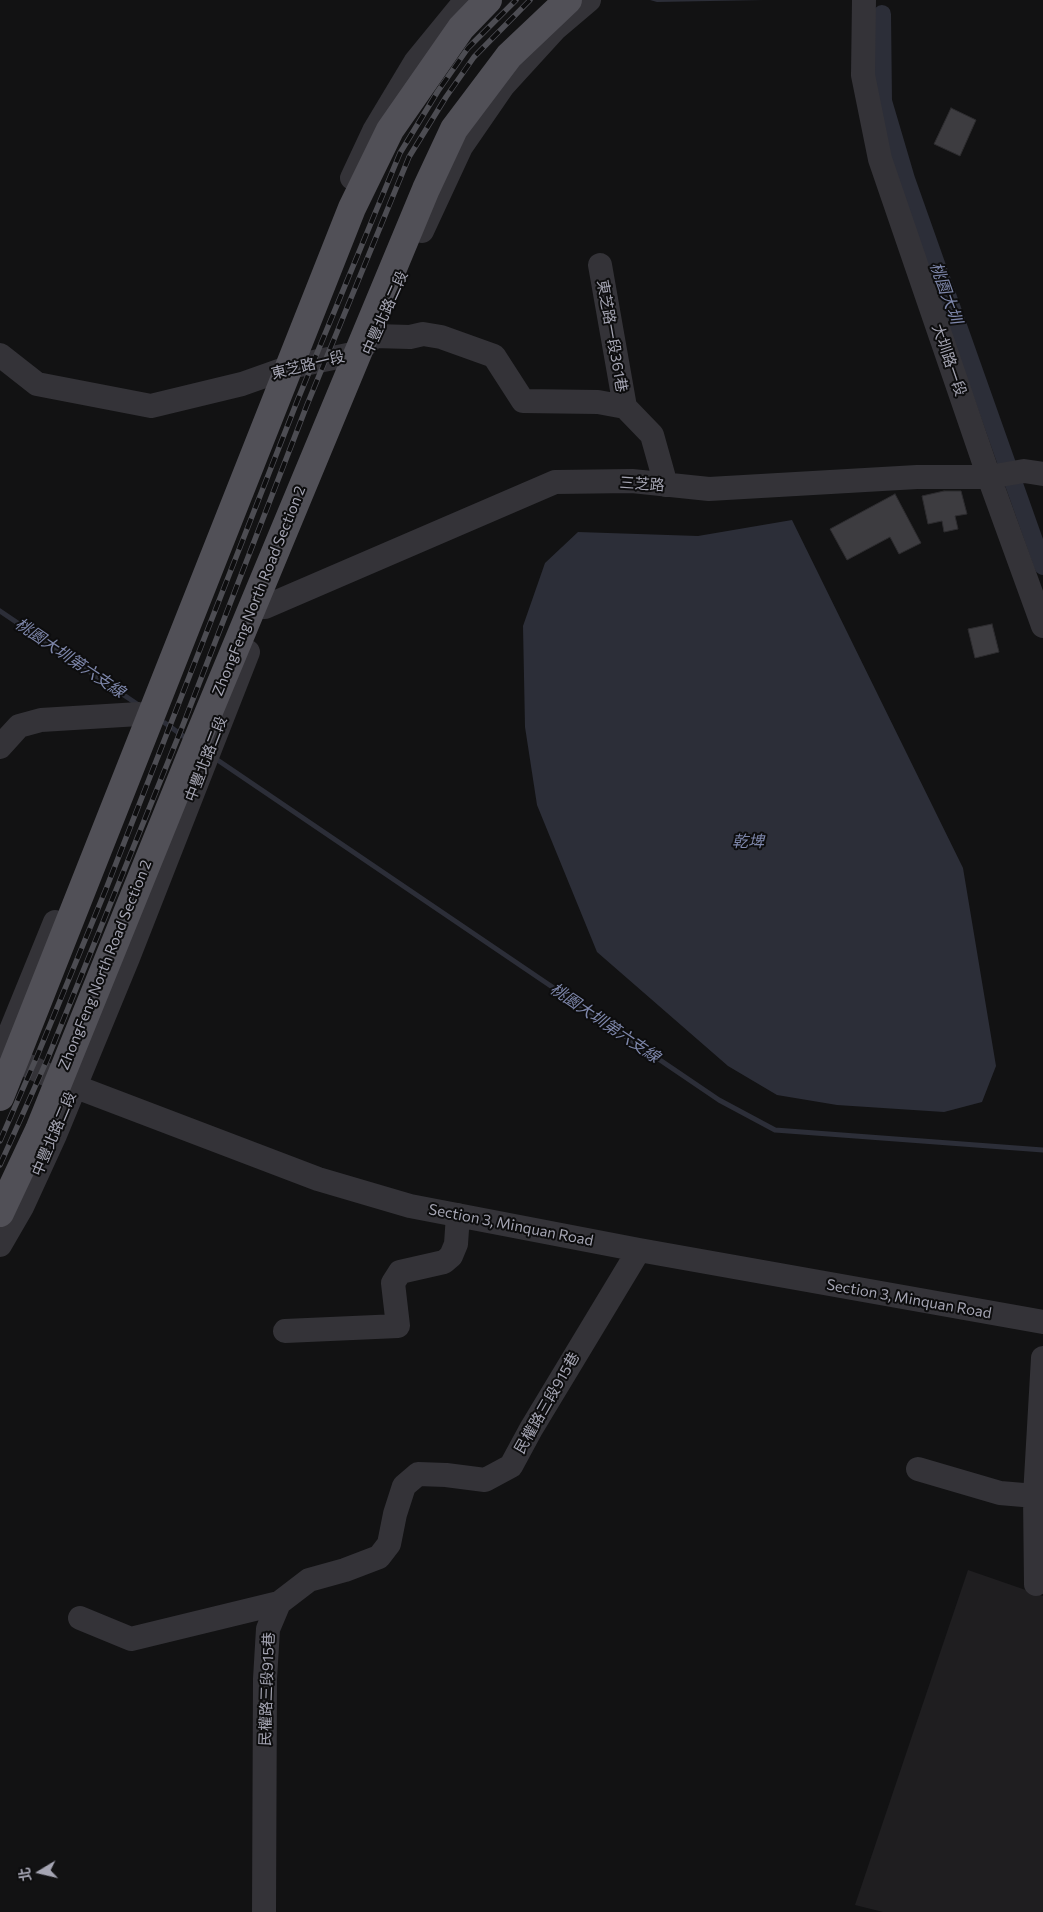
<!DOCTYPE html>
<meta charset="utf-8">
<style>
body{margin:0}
#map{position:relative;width:1043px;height:1912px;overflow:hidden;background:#121213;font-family:Commissioner,"Noto Sans TC",sans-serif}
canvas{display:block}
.north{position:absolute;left:15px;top:1847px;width:50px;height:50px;-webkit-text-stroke:4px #0d0d0e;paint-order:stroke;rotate:261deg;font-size:14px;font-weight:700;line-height:20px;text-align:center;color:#a5a5b3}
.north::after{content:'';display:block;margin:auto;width:18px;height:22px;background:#a5a5b3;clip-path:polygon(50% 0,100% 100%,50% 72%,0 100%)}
</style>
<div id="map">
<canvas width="1043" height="1912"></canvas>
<div class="north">北</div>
</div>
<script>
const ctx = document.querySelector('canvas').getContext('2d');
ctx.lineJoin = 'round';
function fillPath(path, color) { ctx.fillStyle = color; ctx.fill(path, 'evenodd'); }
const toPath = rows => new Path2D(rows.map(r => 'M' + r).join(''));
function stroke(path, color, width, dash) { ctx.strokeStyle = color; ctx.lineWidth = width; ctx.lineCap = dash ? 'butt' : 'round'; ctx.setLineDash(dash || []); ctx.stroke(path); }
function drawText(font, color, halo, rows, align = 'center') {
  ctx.font = font + ' Commissioner,"Noto Sans TC",sans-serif'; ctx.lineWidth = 4; ctx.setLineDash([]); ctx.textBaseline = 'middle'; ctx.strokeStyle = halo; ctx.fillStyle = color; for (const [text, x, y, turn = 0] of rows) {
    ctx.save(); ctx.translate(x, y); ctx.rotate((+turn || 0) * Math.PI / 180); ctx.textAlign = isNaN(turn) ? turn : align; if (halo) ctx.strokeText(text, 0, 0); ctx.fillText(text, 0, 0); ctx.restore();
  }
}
fillPath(toPath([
 [968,1570,1043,1596,1043,1912,883,1912,855,1905]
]), '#1f1e20');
fillPath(toPath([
 [650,0,764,0,657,2],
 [792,520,963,868,996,1066,982,1102,944,1112,837,1105,777,1095,728,1066,597,952,537,805,525,727,523,626,545,563,578,532,698,536]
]), '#2c2e38');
stroke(toPath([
 [0,611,140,706],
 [165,723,183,736],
 [216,759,719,1100,775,1130,1043,1150]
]), '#2c2e38', 5);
stroke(toPath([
 [882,14,883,101,906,179,1043,566]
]), '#2c2e38', 18);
const building = toPath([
 [951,108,976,120,960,156,934,144,951,108],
 [944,491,961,491,967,514,955,516,958,529,944,532,942,521,928,524,922,496,944,491],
 [895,494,921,543,899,554,890,537,847,560,830,529,895,494],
 [992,624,999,652,975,658,968,629,992,624]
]);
fillPath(building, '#3d3c40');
stroke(building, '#2d2c2f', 1);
stroke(toPath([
 [864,0,863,75,880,159,989,477,1043,626],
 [352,178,374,131,416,61,466,0],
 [422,231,461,147,503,86,556,28,589,0],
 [600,265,625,407],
 [0,355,37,384,151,406,242,384,290,367,357,353,374,336,410,337,423,334,441,337,494,356,523,401,598,402,625,407,652,435,666,485],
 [265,607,555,482,632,481,709,489,917,477,989,477,1024,471,1043,474],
 [0,747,19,726,41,720,139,714],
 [0,1055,16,1060,58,1080,318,1179,410,1206,639,1250,1043,1322],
 [0,1057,55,922],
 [0,1245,22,1207,55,1135,128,958,248,652],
 [285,1331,398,1326,393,1283,400,1272,444,1262,451,1256,456,1244,458,1215],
 [918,1469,1000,1493,1035,1496],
 [1036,1584,1035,1496,1043,1358],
 [80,1618,131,1639,279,1603],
 [264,1912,265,1679,268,1629,279,1603,309,1580,345,1570,379,1557,389,1544,395,1514,404,1486,418,1474,446,1475,485,1480,511,1466,531,1429,639,1250]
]), '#343338', 24);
stroke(toPath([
 [0,1097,352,208,390,130,461,28,488,0],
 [0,1213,39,1130,198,738,426,189,454,129,509,56,568,0]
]), '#515057', 28);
const rail = toPath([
 [0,1141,38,1054,106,889,298,399,400,153,438,91,468,48,516,0],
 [0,1165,47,1060,183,725,307,405,409,157,446,97,474,57,530,0]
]);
stroke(rail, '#4d4d53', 5.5);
stroke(rail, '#0d0d0e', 4, [11]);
drawText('15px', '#a5a5b3', '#0d0d0e', [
 ["中豐北路二段",385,313,-66],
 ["東芝路一段361巷",612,336,80],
 ["大圳路一段",949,360,71],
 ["東芝路一段",308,365,-14],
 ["三芝路",642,484,4],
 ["ZhongFeng North Road Section 2",259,591,-68],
 ["中豐北路二段",206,759,-69],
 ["ZhongFeng North Road Section 2",105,965,-68],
 ["中豐北路二段",54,1134,-67],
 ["Section 3, Minquan Road",511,1225,11],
 ["Section 3, Minquan Road",909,1299,10],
 ["民權路三段915巷",547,1403,-60],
 ["民權路三段915巷",267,1689,-88]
]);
drawText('italic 16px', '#7e87ab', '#0d0d0e', [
 ["桃園大圳",946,293,70],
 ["桃園大圳第六支線",70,658,34],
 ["乾埤",748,842],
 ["桃園大圳第六支線",605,1023,34]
]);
</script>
